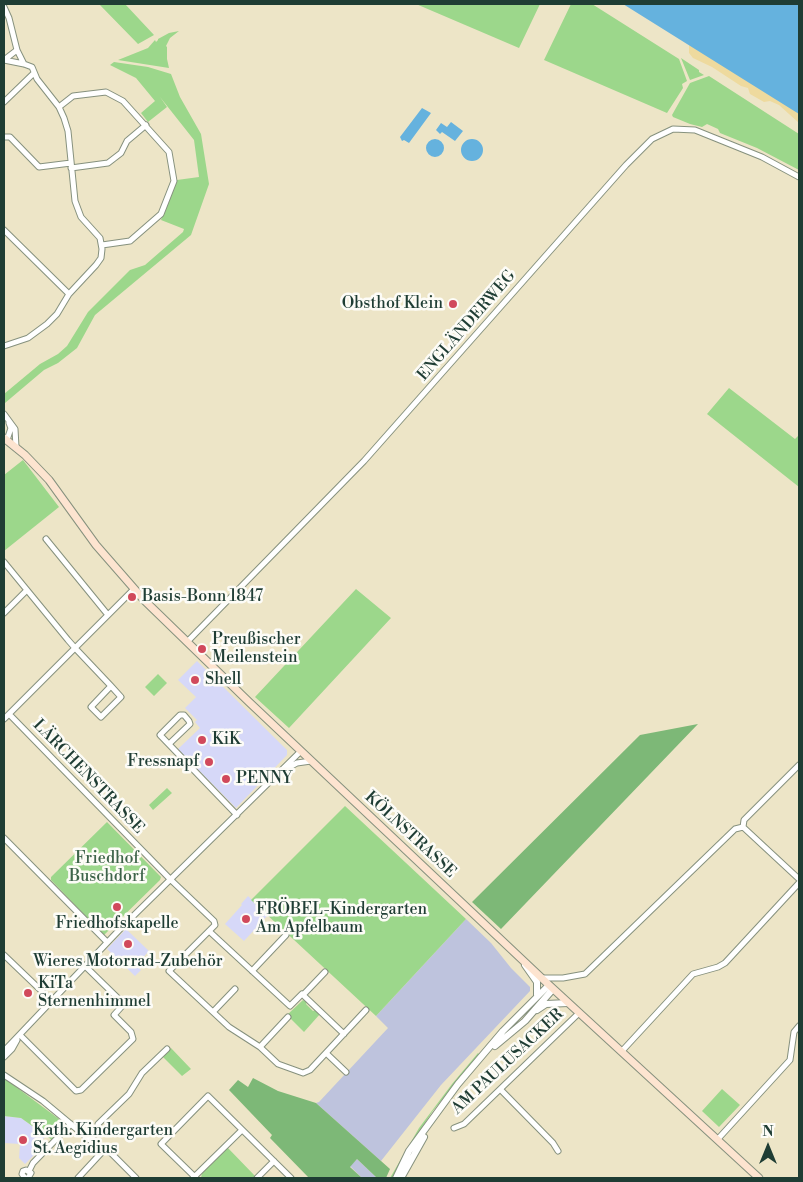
<!DOCTYPE html>
<meta charset="utf-8">
<style>
body{margin:0}
#map{position:relative;width:803px;height:1182px;overflow:hidden;background:#ede5c7;font-family:"Libre Bodoni",serif}
canvas{display:block}
.frame{position:absolute;inset:0;border:5px solid #1f3d34;pointer-events:none}
.north{position:absolute;left:743px;top:1122px;width:50px;height:50px;-webkit-text-stroke:4px #fdfcf7;paint-order:stroke;rotate:0deg;font-size:14px;font-weight:700;line-height:20px;text-align:center;color:#1f3d34}
.north::after{content:'';display:block;margin:auto;width:18px;height:22px;background:#1f3d34;clip-path:polygon(50% 0,100% 100%,50% 72%,0 100%)}
</style>
<div id="map">
<canvas width="803" height="1182"></canvas>
<div class="frame"></div>
<div class="north">N</div>
</div>
<script>
const ctx = document.querySelector('canvas').getContext('2d');
ctx.lineJoin = 'round';
function fillPath(path, color) { ctx.fillStyle = color; ctx.fill(path, 'evenodd'); }
const toPath = rows => new Path2D(rows.map(r => 'M' + r).join(''));
function stroke(path, color, width, dash) { ctx.strokeStyle = color; ctx.lineWidth = width; ctx.lineCap = dash ? 'butt' : 'round'; ctx.setLineDash(dash || []); ctx.stroke(path); }
function drawText(font, color, halo, rows, align = 'center') {
  ctx.font = font + ' "Libre Bodoni",serif'; ctx.lineWidth = 5; ctx.setLineDash([]); ctx.textBaseline = 'middle'; ctx.strokeStyle = halo; ctx.fillStyle = color; for (const [text, x, y, turn = 0] of rows) {
    ctx.save(); ctx.translate(x, y); ctx.rotate((+turn || 0) * Math.PI / 180); ctx.textAlign = isNaN(turn) ? turn : align; if (halo) ctx.strokeText(text, 0, 0); ctx.fillText(text, 0, 0); ctx.restore();
  }
}
fillPath(toPath([
 [197,661,287,750,287,755,236,808,178,749,200,728,195,722,197,720,185,708,196,697,178,680],
 [248,896,268,915,244,941,225,924,242,905,241,904],
 [126,929,149,951,136,965,141,970,135,976,107,949],
 [4,1116,21,1118,46,1136,35,1148,38,1151,25,1164,19,1158,20,1144,4,1143]
]), '#d6d8f8');
fillPath(toPath([
 [466,919,491,943,511,968,530,987,530,991,441,1085,381,1161,316,1103,319,1102,388,1028,376,1016],
 [357,1159,377,1178,362,1178,350,1166]
]), '#bec3dd');
fillPath(toPath([
 [99,4,125,4,154,35,138,44],
 [416,4,540,4,519,48],
 [571,4,592,4,679,59,687,81,682,84,683,88,667,113,544,60],
 [179,31,170,38,166,46,167,47,167,59,169,68,118,60,148,48,155,40,156,42,158,40,158,39,169,33],
 [681,58,699,70,699,72,704,75,690,80],
 [114,62,148,67,171,74,180,97,201,134,209,184,191,235,95,315,77,348,58,363,44,370,5,403,4,394,40,364,58,354,67,346,88,312,130,270,145,265,183,232,184,229,161,220,177,180,199,177,194,140,160,97,167,107,148,122,141,113,155,101,136,78,110,65],
 [709,76,799,134,799,170,757,148,720,133,718,129,707,124,702,127,690,124,673,117,672,115,690,83],
 [729,388,795,439,799,435,799,487,707,414],
 [23,460,59,507,4,551,4,475],
 [356,589,391,618,289,728,255,697],
 [158,674,167,683,154,696,145,687],
 [167,788,172,793,153,810,149,805],
 [345,806,466,919,376,1016,251,900],
 [107,822,161,877,160,880,104,935,51,880,51,877],
 [303,1000,307,1002,306,1004,313,1011,315,1010,320,1014,304,1032,287,1015],
 [171,1048,191,1069,182,1076,162,1056],
 [478,1053,479,1054,432,1112,406,1153,392,1178,390,1178,419,1128,452,1084],
 [4,1078,63,1122,64,1127,52,1140,21,1118,4,1116],
 [722,1089,740,1105,719,1127,702,1111],
 [227,1147,256,1177,255,1178,201,1178,202,1173]
]), '#9cd78b');
fillPath(toPath([
 [698,724,501,929,472,902,640,735],
 [253,1078,278,1091,316,1103,390,1169,386,1178,377,1178,357,1159,350,1167,362,1178,309,1178,270,1138,272,1135,229,1090,238,1080,248,1087]
]), '#7db877');
fillPath(toPath([
 [692,40,799,111,799,123,779,105,770,101,764,102,750,94,748,88,741,86,712,67,693,58,689,53,689,45]
]), '#eeda9e');
fillPath(toPath([
 [623,4,799,4,799,114],
 [422,108,431,113,409,143,404,140,402,141,400,137],
 [451,122,463,131,455,141,442,132,440,134,436,130,441,123,447,127],
 '461 150a11 11 0 1 1 22 0a11 11 0 1 1-22 0Z',
 '426 148a9 9 0 1 1 18 0a9 9 0 1 1-18 0Z'
]), '#65b2de');
const minor = toPath([
 [4,7,9,18,17,50,24,64],
 [4,60,24,64,32,67,37,79,59,107,64,118,68,131,75,201,81,217,100,238,102,249,101,258,96,265,69,294,57,314,47,324,28,338,4,346],
 [4,60,17,50],
 [4,102,34,73],
 [59,107,73,96,106,92,123,101,169,152,174,181,161,214,130,241,102,245],
 [4,137,10,137,39,167,71,163],
 [71,168,108,163,121,153,127,141,146,125],
 [4,230,69,294],
 [4,414,15,429,16,447],
 [7,440,11,428,9,423],
 [46,539,108,615],
 [4,562,68,640,75,648,111,686,121,697,101,717,91,707,111,686],
 [4,613,27,590],
 [187,642,364,461,626,165,652,139,673,129,695,130,762,157,799,177],
 [9,714,171,880,214,921,215,925,169,971,229,1027,260,1047,278,1064,303,1073,310,1070,366,1010],
 [4,719,134,589],
 [169,744,190,724,189,721,184,715,180,715,160,735,237,815],
 [284,770,297,763,311,761],
 [743,827,744,820,799,765],
 [743,827,799,879],
 [4,838,107,942],
 [209,931,290,1006,302,994,344,1034],
 [4,955,52,1001],
 [252,971,286,935],
 [541,978,563,978,585,974,735,829,743,827],
 [303,995,325,972],
 [213,1012,235,989],
 [20,1035,76,1091,81,1090,133,1039,131,1032,114,1015,124,1004,85,966],
 [260,1047,288,1017],
 [4,1051,123,926,301,751],
 [622,1051,693,974,718,967,725,963,799,883],
 [326,1053,346,1072],
 [4,1057,12,1049,17,1040],
 [4,1075,43,1101,103,1151,110,1152,136,1178],
 [501,1090,553,1143,558,1151],
 [454,1128,464,1124,579,1013],
 [90,1139,98,1131,98,1124,129,1094,142,1073,167,1049],
 [717,1140,790,1060,794,1032,799,1026],
 [29,1171,33,1163,71,1124],
 [25,1178,22,1174,23,1171,26,1170,31,1173,28,1178],
 [78,1178,103,1151],
 [193,1178,242,1130],
 [196,1178,161,1144,208,1096,291,1178],
 [257,1178,274,1161]
]);
const tertiary = toPath([
 [525,965,537,982,537,995],
 [537,1010,546,1004,568,1003],
 [495,1046,525,1021,553,989],
 [396,1178,409,1151,458,1084,503,1031,549,985],
 [401,1178,424,1137]
]);
const secondary = toPath([
 [4,438,25,455,49,480,96,545,144,600,249,702,549,985,759,1178]
]);
stroke(minor, '#86917e', 7);
stroke(tertiary, '#86917e', 8);
stroke(secondary, '#86917e', 9);
stroke(minor, '#fff', 5);
stroke(tertiary, '#fff', 6);
stroke(secondary, '#fde4d0', 7);
for (const [x, y, r, color] of [
 [453,304,5,"#d1495b"],
 [132,597,5,"#d1495b"],
 [202,649,5,"#d1495b"],
 [195,680,5,"#d1495b"],
 [202,740,5,"#d1495b"],
 [209,762,5,"#d1495b"],
 [226,779,5,"#d1495b"],
 [117,907,5,"#d1495b"],
 [246,919,5,"#d1495b"],
 [128,944,5,"#d1495b"],
 [28,993,5,"#d1495b"],
 [23,1140,5,"#d1495b"]
]) { const dot = new Path2D(); dot.arc(x, y, r, 0, 2 * Math.PI); ctx.fillStyle = color; ctx.fill(dot); stroke(dot, '#fdfcf7', 2); }
drawText('16px', '#1f3d34', '#fdfcf7', [
 ["Obsthof Klein",443,304,"right"],
 ["Basis-Bonn 1847",142,597],
 ["Preußischer",212,640],
 ["Meilenstein",212,658],
 ["Shell",205,680],
 ["KiK",212,740],
 ["Fressnapf",199,762,"right"],
 ["PENNY",236,779],
 ["FRÖBEL-Kindergarten",256,910],
 ["Am Apfelbaum",256,928],
 ["Friedhofskapelle",117,924,"center"],
 ["Wieres Motorrad-Zubehör",128,962,"center"],
 ["KiTa",38,984],
 ["Sternenhimmel",38,1002],
 ["Kath. Kindergarten",33,1131],
 ["St. Aegidius",33,1149]
], 'left');
drawText('16px', '#1f3d34', '#fdfcf7', [
 ["ENGLÄNDERWEG",467,326,-49],
 ["LÄRCHENSTRASSE",88,777,46],
 ["KÖLNSTRASSE",410,835,43],
 ["AM PAULUSACKER",508,1062,-43]
]);
drawText('16px', '#3e644a', '#fdfcf7', [
 ["Friedhof",107,859],
 ["Buschdorf",107,877]
]);
</script>
